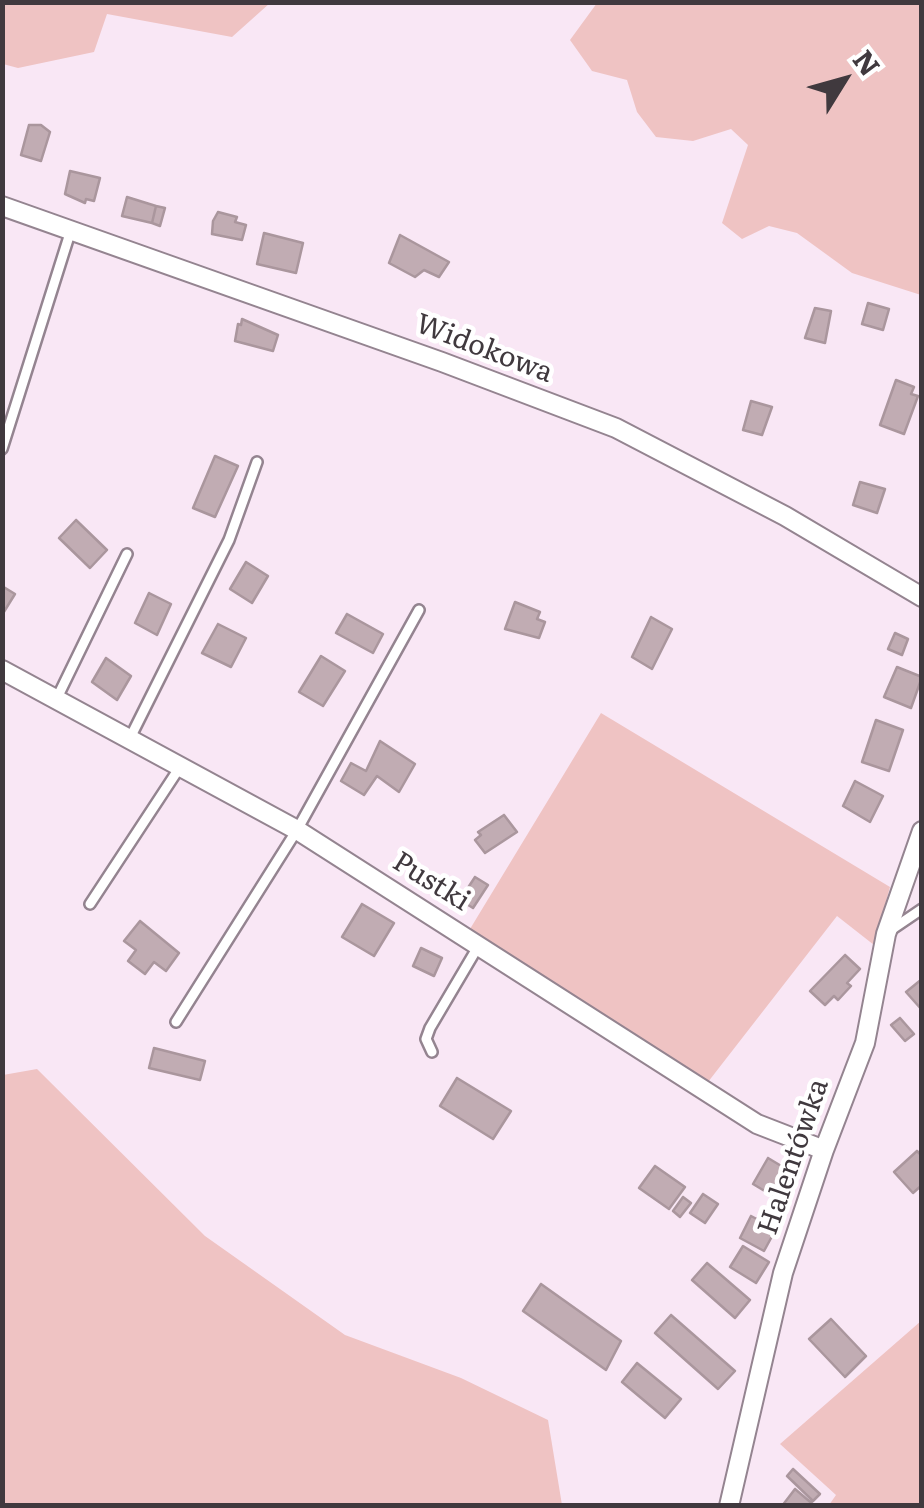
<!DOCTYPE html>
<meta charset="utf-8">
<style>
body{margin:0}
#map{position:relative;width:924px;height:1508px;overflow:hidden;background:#f9e7f5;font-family:Literata,serif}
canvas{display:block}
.frame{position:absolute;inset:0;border:5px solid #40393e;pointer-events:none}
.north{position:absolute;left:794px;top:30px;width:100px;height:100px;-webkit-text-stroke:8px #fff;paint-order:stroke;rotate:53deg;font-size:28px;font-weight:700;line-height:40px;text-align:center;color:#40393e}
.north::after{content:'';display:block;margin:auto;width:35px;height:45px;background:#40393e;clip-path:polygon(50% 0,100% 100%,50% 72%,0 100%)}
</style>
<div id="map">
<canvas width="924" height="1508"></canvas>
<div class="frame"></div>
<div class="north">N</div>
</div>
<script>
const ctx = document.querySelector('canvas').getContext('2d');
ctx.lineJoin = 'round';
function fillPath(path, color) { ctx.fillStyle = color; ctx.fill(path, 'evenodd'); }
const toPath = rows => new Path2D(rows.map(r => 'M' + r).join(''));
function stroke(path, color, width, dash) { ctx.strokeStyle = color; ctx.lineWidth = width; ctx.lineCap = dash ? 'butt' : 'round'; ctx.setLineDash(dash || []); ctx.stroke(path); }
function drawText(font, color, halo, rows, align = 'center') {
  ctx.font = font + ' Literata,serif'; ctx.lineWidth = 9; ctx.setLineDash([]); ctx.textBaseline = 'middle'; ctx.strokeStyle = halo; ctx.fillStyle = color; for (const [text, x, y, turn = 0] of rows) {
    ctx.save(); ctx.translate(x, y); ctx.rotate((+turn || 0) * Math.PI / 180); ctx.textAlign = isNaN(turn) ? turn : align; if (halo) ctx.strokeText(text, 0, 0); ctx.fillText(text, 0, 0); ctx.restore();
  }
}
fillPath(toPath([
 [2,3,270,2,270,3,232,37,107,14,94,52,18,68,3,64],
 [597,3,921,3,921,295,852,273,797,233,769,226,742,239,722,223,748,145,731,129,693,141,656,137,637,112,627,80,592,71,570,40],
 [601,713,890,887,874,945,837,916,708,1082,470,929],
 [37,1069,205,1236,345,1335,461,1378,548,1420,562,1505,3,1505,3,1075],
 [921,1321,921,1505,829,1505,836,1495,780,1444]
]), '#efc3c3');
const building = toPath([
 [29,125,41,125,50,132,41,161,21,155,29,125],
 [70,171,100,178,94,201,86,199,85,203,65,194,70,171],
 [127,197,156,206,152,223,122,216,127,197],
 [156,206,165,208,160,226,152,223,156,206],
 [218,212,237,217,235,222,246,225,242,240,212,234,213,221,218,212],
 [264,233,303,243,296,273,257,264,264,233],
 [400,235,449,262,439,277,424,270,415,277,389,263,400,235],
 [868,303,889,309,883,330,862,324,868,303],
 [815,308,831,311,825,343,805,338,815,308],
 [242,319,278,335,273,351,235,341,238,324,241,325,242,319],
 [896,380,914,387,911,394,918,396,904,434,880,425,896,380],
 [751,401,772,407,762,435,743,430,751,401],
 [215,456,238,466,215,517,193,508,215,456],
 [860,482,885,489,877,513,853,505,860,482],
 [76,520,107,550,90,568,59,538,76,520],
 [246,562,268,576,252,603,230,589,246,562],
 [2,586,15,594,2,615,2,586],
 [149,593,171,604,157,635,135,623,149,593],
 [515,602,540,612,537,619,545,622,539,638,505,629,515,602],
 [347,614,383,634,373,653,336,633,347,614],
 [651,617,672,629,652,669,632,657,651,617],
 [218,624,246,638,231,667,202,653,218,624],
 [895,633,908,639,902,655,888,649,895,633],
 [321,656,345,671,323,706,299,692,321,656],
 [106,658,131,676,117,700,92,682,106,658],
 [897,667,922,677,911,708,884,697,897,667],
 [876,720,903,730,889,771,862,762,876,720],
 [380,741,415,764,399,792,377,776,364,795,341,781,351,763,366,771,380,741],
 [855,781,883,796,870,822,843,806,855,781],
 [504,815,517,832,485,853,475,840,481,835,478,832,504,815],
 [475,877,488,885,473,908,460,900,475,877],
 [362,904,394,923,374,956,342,937,362,904],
 [140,921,179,953,166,971,154,962,145,974,128,961,136,950,124,941,140,921],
 [421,948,442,958,434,976,413,966,421,948],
 [845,955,860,969,847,983,851,986,838,1000,834,996,825,1005,810,991,845,955],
 [922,979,922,1010,906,992,922,979],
 [900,1018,914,1034,905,1041,891,1025,900,1018],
 [154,1048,205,1061,200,1080,149,1068,154,1048],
 [457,1078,511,1111,493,1139,440,1106,457,1078],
 [917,1151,922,1156,922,1185,913,1193,894,1172,917,1151],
 [768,1158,788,1170,773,1196,753,1184,768,1158],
 [655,1166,685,1187,669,1209,639,1188,655,1166],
 [703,1194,718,1204,705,1223,690,1213,703,1194],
 [683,1197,691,1203,680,1217,673,1211,683,1197],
 [751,1216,776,1229,764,1251,740,1238,751,1216],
 [743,1246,769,1262,756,1283,730,1267,743,1246],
 [707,1263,750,1300,735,1318,692,1280,707,1263],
 [541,1284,621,1341,606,1370,523,1311,541,1284],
 [671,1315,735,1371,718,1389,655,1333,671,1315],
 [831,1319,866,1356,845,1377,809,1339,831,1319],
 [637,1363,681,1399,665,1418,622,1382,637,1363],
 [793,1469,820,1494,813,1501,787,1476,793,1469],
 [795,1489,815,1506,782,1506,795,1489]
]);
fillPath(building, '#c1acb3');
stroke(building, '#aa969d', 2.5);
const service = toPath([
 [2,449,71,230],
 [57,698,127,554],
 [130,738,229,540,257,462],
 [90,904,180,767],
 [888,932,922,909],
 [176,1022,297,830,419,610],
 [432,1052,426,1039,430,1028,479,945]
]);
const minor = toPath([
 [2,206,442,362,616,428,785,516,922,597],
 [2,670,297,830,757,1124,824,1150],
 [729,1506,783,1273,824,1150,865,1043,886,934,922,831]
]);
stroke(service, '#948490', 14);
stroke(minor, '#948490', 22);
stroke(service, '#fff', 9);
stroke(minor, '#fff', 18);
drawText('28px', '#40393e', '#fff', [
 ["Widokowa",484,349,21],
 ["Pustki",431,882,32],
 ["Halentówka",794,1157,-71]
]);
</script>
